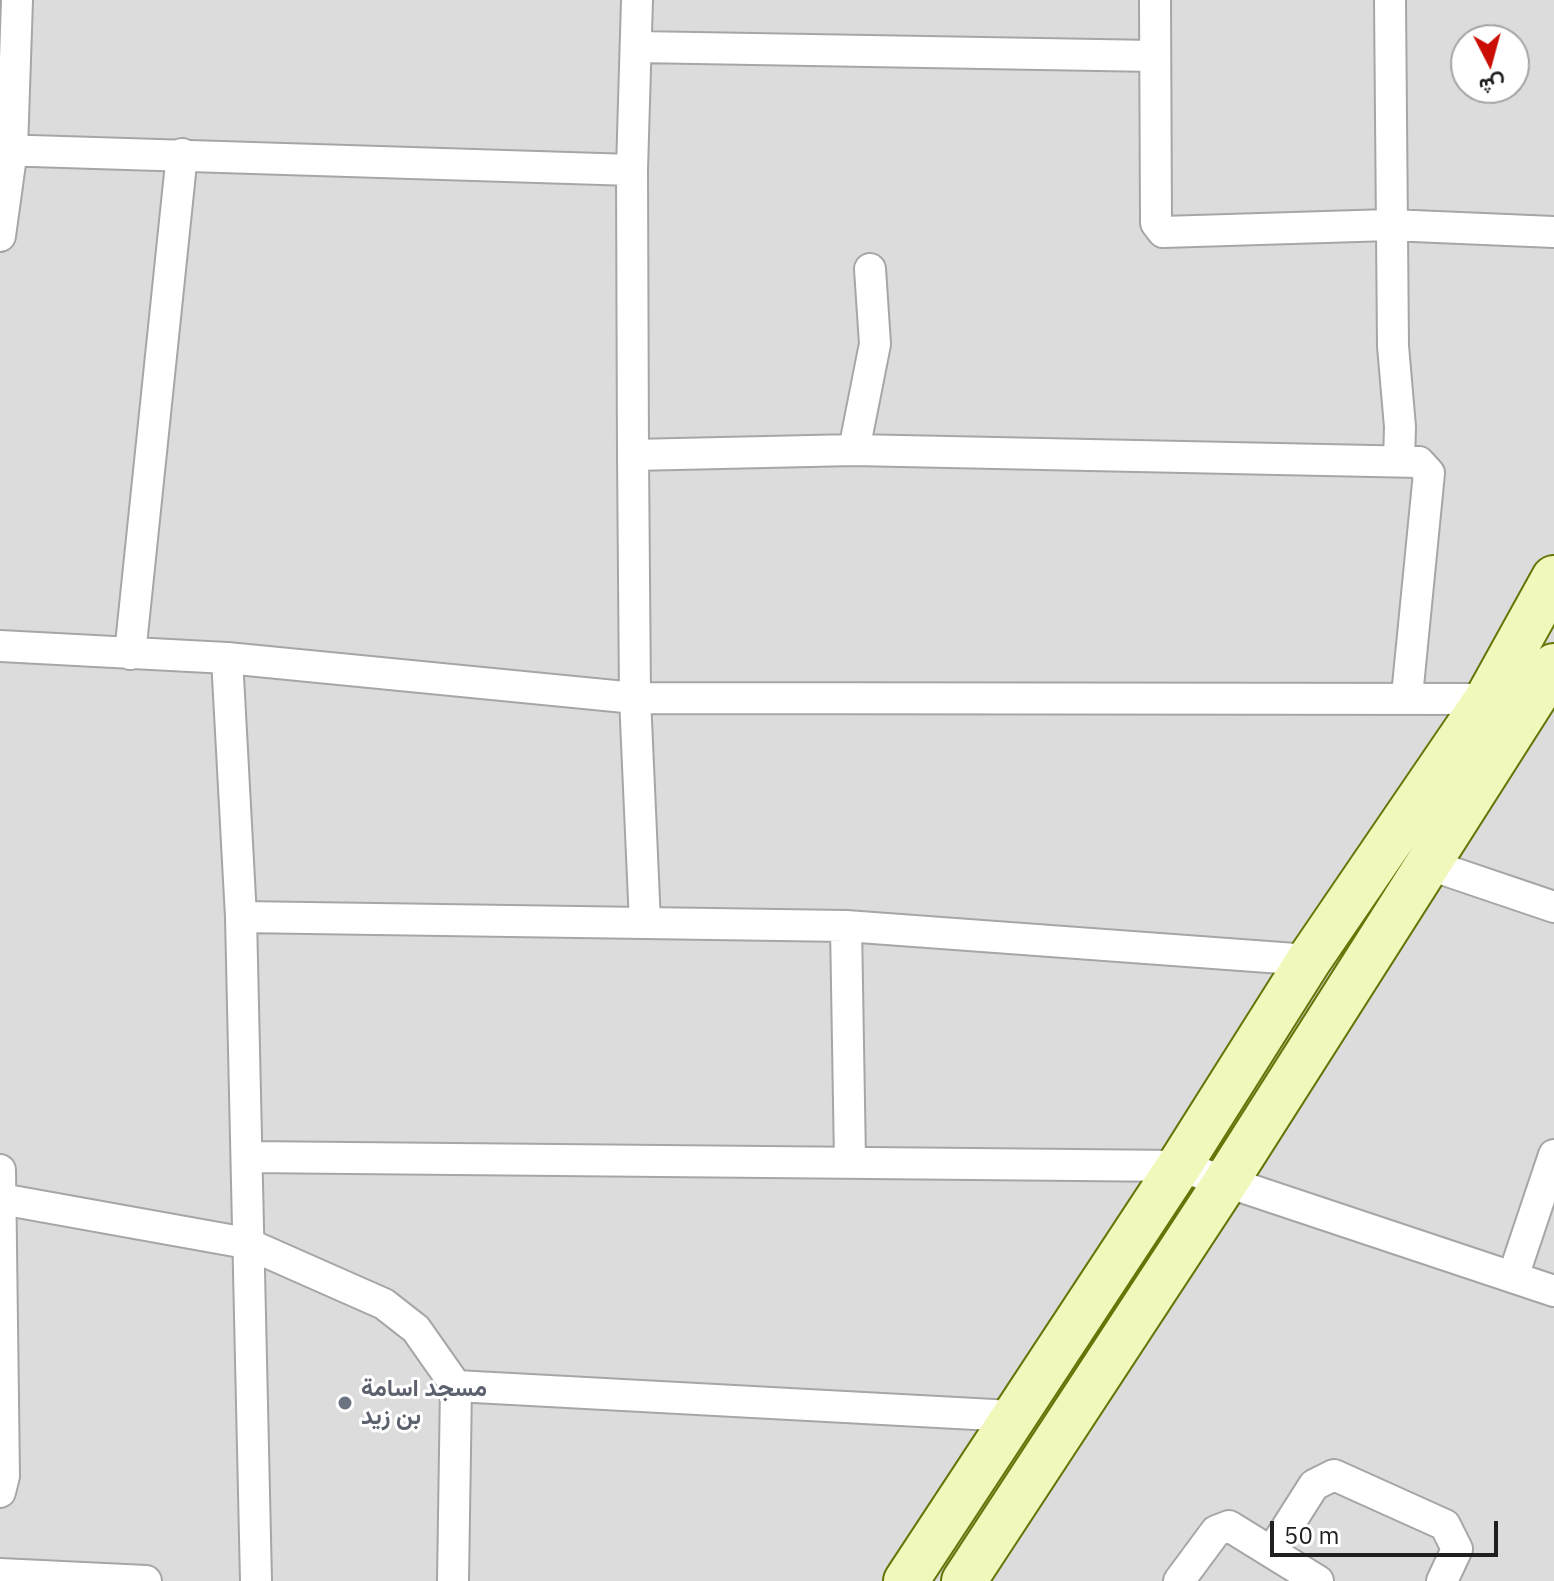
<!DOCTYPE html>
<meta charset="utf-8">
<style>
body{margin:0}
#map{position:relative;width:1554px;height:1581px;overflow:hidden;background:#f0ede6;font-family:"IBM Plex Sans",Vazirmatn,sans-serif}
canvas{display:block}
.north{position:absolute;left:1450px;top:24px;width:80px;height:80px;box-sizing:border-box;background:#fff;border:2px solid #a5a5a5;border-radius:50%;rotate:174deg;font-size:22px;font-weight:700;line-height:32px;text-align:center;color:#1f1f1f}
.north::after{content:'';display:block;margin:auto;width:28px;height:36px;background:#cb0e04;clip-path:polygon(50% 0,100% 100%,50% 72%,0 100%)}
.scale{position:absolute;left:1270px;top:1521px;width:228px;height:36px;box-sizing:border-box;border:4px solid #1f1f1f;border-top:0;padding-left:10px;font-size:24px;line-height:28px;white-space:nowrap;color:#1f1f1f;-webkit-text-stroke:6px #fff;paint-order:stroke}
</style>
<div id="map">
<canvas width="1554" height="1581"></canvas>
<div class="north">ش</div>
<div class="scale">50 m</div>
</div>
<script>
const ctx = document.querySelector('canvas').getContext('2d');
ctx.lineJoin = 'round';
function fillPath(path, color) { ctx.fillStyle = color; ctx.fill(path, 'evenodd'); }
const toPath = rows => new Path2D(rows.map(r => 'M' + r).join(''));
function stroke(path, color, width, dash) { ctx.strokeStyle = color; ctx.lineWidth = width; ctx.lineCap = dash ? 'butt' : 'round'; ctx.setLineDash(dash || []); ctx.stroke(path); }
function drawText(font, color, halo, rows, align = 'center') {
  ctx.font = font + ' "IBM Plex Sans",Vazirmatn,sans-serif'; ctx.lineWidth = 6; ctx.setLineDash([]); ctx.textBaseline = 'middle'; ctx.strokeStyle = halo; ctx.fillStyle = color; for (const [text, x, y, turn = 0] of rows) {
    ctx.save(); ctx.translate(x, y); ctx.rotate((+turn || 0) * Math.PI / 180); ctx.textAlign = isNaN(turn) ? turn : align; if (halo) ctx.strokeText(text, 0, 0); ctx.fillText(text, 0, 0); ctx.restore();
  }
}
fillPath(toPath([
 [0,0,1554,0,1554,1581,0,1581],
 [1466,40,1514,40,1514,88,1466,88]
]), '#dddcdc');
const minor = toPath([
 [637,0,632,170,633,455,635,698,645,923],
 [1155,0,1156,223,1163,232,1390,225,1554,232],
 [1390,0,1393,346,1400,427,1399,461],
 [638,47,1155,56],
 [0,150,632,170],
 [0,236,12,149,17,0],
 [854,450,875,344,870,269],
 [633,455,854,450,1419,462,1429,473,1407,696],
 [0,646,227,658,635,698,1487,699],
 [130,654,182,154],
 [227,658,241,917,256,1581],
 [1430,865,1554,907],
 [241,917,846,926,1309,960],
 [846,926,850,1161],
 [247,1157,1179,1166,1554,1291],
 [0,1170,4,1476,0,1492],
 [1,1199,246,1243,384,1304,416,1329,456,1386,453,1581],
 [1513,1277,1554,1155],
 [456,1386,1012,1416],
 [1272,1551,1314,1485,1334,1475,1445,1525,1457,1549,1442,1581],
 [0,1574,146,1581],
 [1179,1581,1216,1531,1229,1526,1318,1581]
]);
const secondary = toPath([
 [906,1581,1179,1166,1309,960,1487,699,1554,578],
 [964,1581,1225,1183,1554,666]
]);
stroke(minor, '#a6a6a6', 34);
stroke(secondary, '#647607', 48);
stroke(minor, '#fff', 30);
stroke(secondary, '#f2f8bb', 44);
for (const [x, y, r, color] of [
 [345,1403,8,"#6b7280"]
]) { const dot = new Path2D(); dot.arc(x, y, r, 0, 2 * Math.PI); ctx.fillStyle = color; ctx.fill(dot); stroke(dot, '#fff', 3); }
drawText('bold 24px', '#5b616d', '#fff', [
 ["مسجد اسامة",361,1389],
 ["بن زيد",361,1417]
], 'left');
</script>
